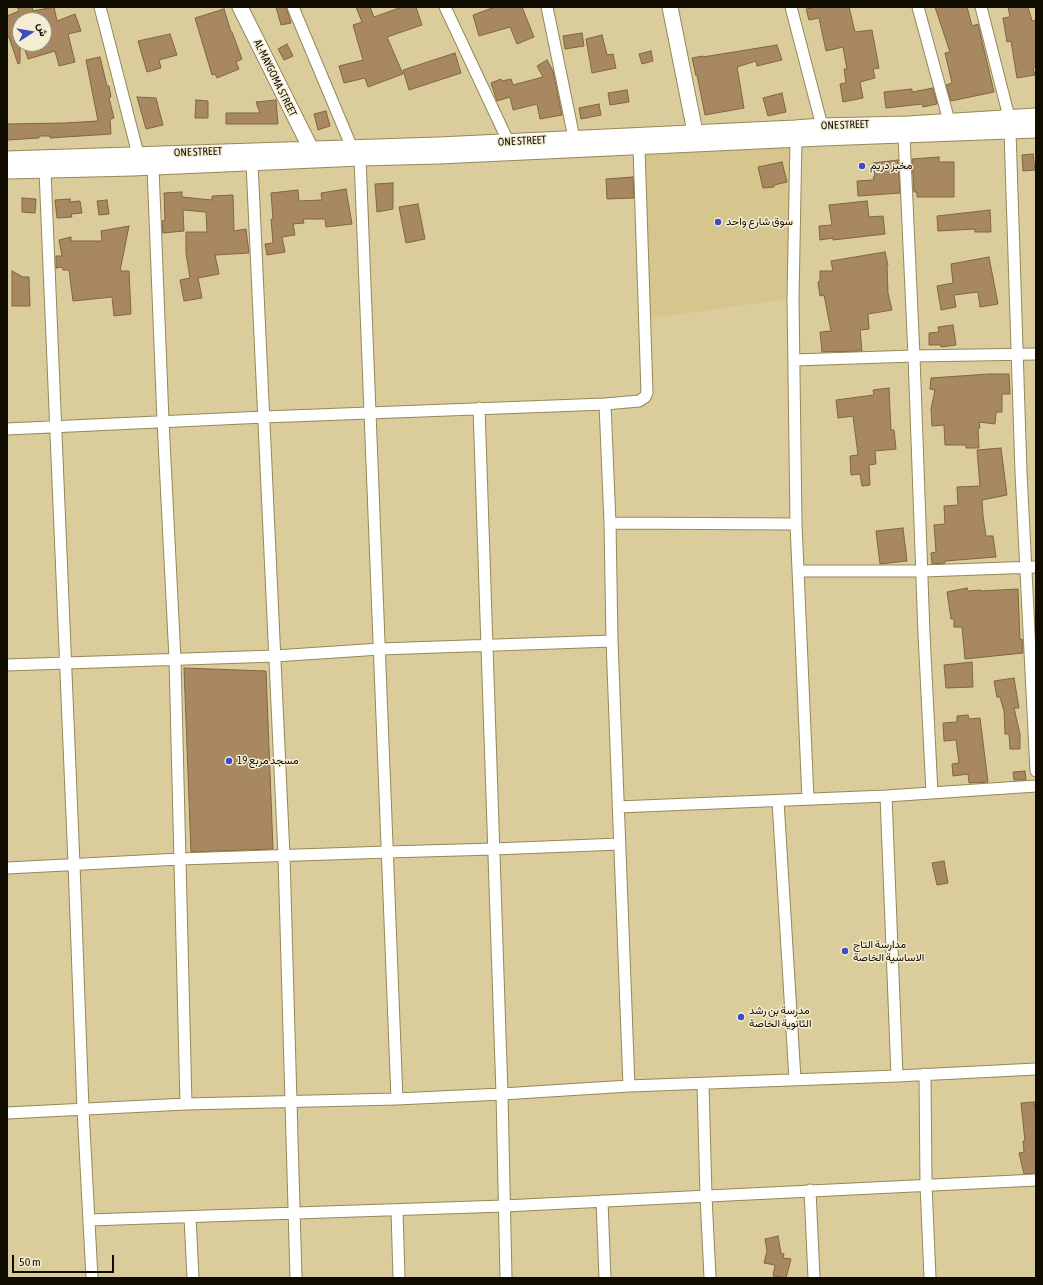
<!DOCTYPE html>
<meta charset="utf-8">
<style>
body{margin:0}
#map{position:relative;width:1043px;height:1285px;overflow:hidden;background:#dacc9b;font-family:"Asap Condensed",Vazirmatn,sans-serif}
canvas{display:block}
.frame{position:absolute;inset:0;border:8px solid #110c00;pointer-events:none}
.north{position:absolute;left:12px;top:12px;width:40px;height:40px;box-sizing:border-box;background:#f4edd4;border:1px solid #99937f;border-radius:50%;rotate:78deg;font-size:11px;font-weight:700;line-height:16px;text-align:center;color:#110c00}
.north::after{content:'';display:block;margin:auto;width:14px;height:18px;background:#404bbf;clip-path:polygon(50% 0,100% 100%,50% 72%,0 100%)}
.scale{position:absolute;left:12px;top:1255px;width:102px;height:18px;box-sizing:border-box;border:2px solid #110c00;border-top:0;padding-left:5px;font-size:12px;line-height:14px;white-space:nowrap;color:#110c00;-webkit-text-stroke:3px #f4edd4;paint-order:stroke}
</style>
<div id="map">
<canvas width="1043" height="1285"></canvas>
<div class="frame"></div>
<div class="north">ش</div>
<div class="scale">50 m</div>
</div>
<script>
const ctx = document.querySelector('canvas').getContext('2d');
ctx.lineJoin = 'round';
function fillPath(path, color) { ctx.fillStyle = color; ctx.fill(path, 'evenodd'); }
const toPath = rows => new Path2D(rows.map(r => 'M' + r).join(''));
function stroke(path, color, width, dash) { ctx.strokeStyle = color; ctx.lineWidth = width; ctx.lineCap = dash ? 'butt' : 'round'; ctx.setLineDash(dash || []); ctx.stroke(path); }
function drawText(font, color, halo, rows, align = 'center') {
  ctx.font = font + ' "Asap Condensed",Vazirmatn,sans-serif'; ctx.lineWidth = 3; ctx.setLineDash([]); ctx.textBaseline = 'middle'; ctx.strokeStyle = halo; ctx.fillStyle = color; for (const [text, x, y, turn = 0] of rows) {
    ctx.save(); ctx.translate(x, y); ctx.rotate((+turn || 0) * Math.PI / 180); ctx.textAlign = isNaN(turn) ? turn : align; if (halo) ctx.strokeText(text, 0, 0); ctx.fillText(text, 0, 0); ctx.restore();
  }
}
fillPath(toPath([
 [794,138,793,298,645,319,639,146]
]), '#d6c58c');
const building = toPath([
 [17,7,32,7,33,11,54,7,57,21,75,14,81,31,68,34,75,62,59,66,55,51,28,59,24,47,36,44,44,44,44,20,20,20,20,63,18,64,9,37,7,38,7,16,19,11,17,7],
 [276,7,286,7,291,23,281,25,276,7],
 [356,7,370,7,374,17,402,7,416,7,422,25,387,37,403,74,368,87,365,78,344,83,339,66,363,60,353,25,362,22,356,7],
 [495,7,522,7,534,37,517,44,510,27,479,36,473,15,495,7],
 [816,7,849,7,855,32,872,30,879,68,873,69,875,78,860,82,863,98,843,102,840,84,846,83,844,69,847,69,843,47,826,51,819,18,809,20,806,9,816,7],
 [935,7,967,7,972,26,978,24,994,92,951,101,946,85,952,83,945,53,950,52,935,7],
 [1008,7,1028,7,1032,21,1036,20,1036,67,1033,68,1035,75,1017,78,1011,41,1007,42,1003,18,1010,17,1008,7],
 [224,9,231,32,232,32,242,59,236,62,239,69,217,78,215,74,212,75,195,18,224,9],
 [582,33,584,46,565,49,563,36,582,33],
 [170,34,177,55,159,60,161,68,147,72,138,41,170,34],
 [602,35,607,55,613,54,616,68,592,73,586,39,602,35],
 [287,44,293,56,284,60,278,49,287,44],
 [777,45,782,60,757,66,756,61,737,67,744,108,705,115,697,75,696,76,692,58,703,56,703,57,777,45],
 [651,51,653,61,642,64,639,54,651,51],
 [455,53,461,73,409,90,403,70,455,53],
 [100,57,107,86,109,86,111,97,109,98,114,118,110,119,111,134,50,138,50,136,39,136,39,138,7,140,7,124,64,123,98,121,86,60,100,57],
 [547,60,553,71,562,115,540,119,537,104,513,110,510,97,497,101,491,83,501,79,502,81,511,79,513,85,543,77,537,66,547,60],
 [933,88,937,104,923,107,922,104,886,108,884,92,912,89,912,92,933,88],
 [627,90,629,102,610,105,608,93,627,90],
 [782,93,786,112,768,116,763,98,782,93],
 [137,97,156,98,163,125,146,129,137,97],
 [196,100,208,101,208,118,195,118,196,100],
 [276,100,278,124,226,124,226,113,260,113,256,102,276,100],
 [599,104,601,115,581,119,579,108,599,104],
 [326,111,330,126,318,130,314,114,326,111],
 [1033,154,1035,170,1023,171,1022,155,1033,154],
 [939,157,939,162,954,162,954,197,917,197,917,192,914,192,912,159,939,157],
 [898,160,900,193,858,196,857,181,874,180,873,177,875,177,873,163,898,160],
 [782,162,787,182,774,185,774,187,763,188,758,167,782,162],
 [633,177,634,198,607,199,606,179,633,177],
 [393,183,393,209,377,212,375,184,393,183],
 [346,189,352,224,326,227,325,219,303,219,304,223,293,224,295,235,282,237,285,252,267,255,265,244,273,243,271,219,273,219,271,193,298,190,299,201,322,200,321,193,346,189],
 [182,192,182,197,212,200,212,196,233,195,234,231,246,229,249,253,215,255,219,274,198,278,202,298,184,301,180,280,190,278,186,253,186,232,207,232,206,212,183,210,184,231,163,233,162,221,165,220,164,193,182,192],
 [22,198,36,199,35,213,22,212,22,198],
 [70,199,70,202,80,201,82,213,71,214,72,217,57,218,55,200,70,199],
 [107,200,109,214,99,215,97,201,107,200],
 [867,201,869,217,883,216,885,234,833,240,833,238,820,240,819,226,832,225,829,205,867,201],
 [418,204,425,239,406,243,399,207,418,204],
 [990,210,991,232,975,232,975,229,938,231,937,216,990,210],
 [129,226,120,271,129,271,131,314,114,316,112,297,73,301,69,270,63,270,62,267,56,268,56,256,62,256,59,240,71,237,71,241,102,241,101,231,129,226],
 [885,252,888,265,887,265,888,293,892,310,868,314,869,329,860,330,862,351,822,352,820,332,831,331,824,295,820,296,818,282,820,281,820,271,833,271,831,261,885,252],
 [989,257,998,304,980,307,978,292,954,295,956,307,941,310,937,286,953,283,951,264,989,257],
 [12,271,23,277,29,277,30,306,12,306,12,271],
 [953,325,956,345,941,347,941,345,929,345,929,333,939,332,938,327,953,325],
 [989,374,1009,374,1010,394,1002,394,1002,412,996,412,995,424,979,422,980,428,978,429,979,448,966,448,966,445,945,445,944,425,932,426,931,409,935,390,930,389,931,378,989,374],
 [889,388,891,430,894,430,896,449,875,451,876,464,869,465,870,485,862,486,860,474,851,475,850,456,858,455,853,416,838,418,836,400,874,395,873,390,889,388],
 [1001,448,1007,495,982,500,983,516,986,536,993,536,996,557,945,561,945,563,932,564,931,553,936,552,934,525,945,524,944,506,958,505,957,487,980,486,977,450,1001,448],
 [903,528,907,561,880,564,876,531,903,528],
 [967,588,968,591,981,590,981,591,1018,589,1020,640,1022,639,1023,653,965,659,962,627,954,627,954,619,951,619,947,592,967,588],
 [972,662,973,687,946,688,944,665,972,662],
 [184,668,266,671,273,849,191,852,184,668],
 [1014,678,1019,708,1014,708,1020,734,1020,749,1010,749,1009,734,1005,734,1004,711,1000,697,997,697,994,681,1014,678],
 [968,715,969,719,980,718,988,782,969,783,968,774,953,776,952,764,959,763,956,740,944,741,943,723,957,722,957,716,968,715],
 [1025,771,1026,780,1014,780,1013,772,1025,771],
 [944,861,948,883,937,885,932,863,944,861],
 [1034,1102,1035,1111,1036,1111,1036,1173,1024,1174,1019,1153,1024,1152,1023,1141,1025,1141,1021,1103,1034,1102],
 [778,1236,781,1253,784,1254,783,1258,791,1259,786,1278,773,1276,775,1265,764,1263,767,1251,765,1239,778,1236]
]);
fillPath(building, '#a78860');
stroke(building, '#82653e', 1);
const street = toPath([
 [100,7,138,154],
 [293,7,352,148,360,158,397,1099],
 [445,7,508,141],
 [547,7,574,138],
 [791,7,822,126],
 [918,7,949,121],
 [981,7,1009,117],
 [1010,131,1021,472,1036,771],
 [904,136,914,356,924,634,932,793],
 [796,139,793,298,796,524,808,799],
 [252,163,284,856,296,1278],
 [153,167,163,421,175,659,186,1104],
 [45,171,74,864,83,1109,92,1278],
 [794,360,914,356,1036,354],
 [605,404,610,523,612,641,629,1086],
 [479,408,502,1094,506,1278],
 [7,429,264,417,605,404,639,401,645,397,647,393,639,148],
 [610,523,796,524],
 [799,571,923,571,1036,567],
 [7,665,275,656,380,649,612,641],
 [886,796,897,1076],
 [778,801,795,1079],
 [618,807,886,796,1036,786],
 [7,868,180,859,388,852,494,849,620,844],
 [925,1074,926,1184,930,1278],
 [703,1084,706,1196,710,1278],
 [7,1113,186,1104,397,1099,502,1094,629,1086,897,1076,1036,1069],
 [810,1190,814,1278],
 [602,1201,605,1278],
 [397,1210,399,1278],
 [190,1217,193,1278],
 [89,1220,504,1206,1036,1180]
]);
const secondary = toPath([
 [240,7,315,157],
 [670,7,695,132],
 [7,159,439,145,795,128,822,126,908,124,1036,116],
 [7,171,133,168,360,158,439,156,822,138,1036,130]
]);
stroke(street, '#968859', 13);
stroke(secondary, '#968859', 17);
stroke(street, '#fff', 11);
stroke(secondary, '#fff', 15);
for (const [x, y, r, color] of [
 [862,166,4,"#404bbf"],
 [718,222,4,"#404bbf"],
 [229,761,4,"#404bbf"],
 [845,951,4,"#404bbf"],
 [741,1017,4,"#404bbf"]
]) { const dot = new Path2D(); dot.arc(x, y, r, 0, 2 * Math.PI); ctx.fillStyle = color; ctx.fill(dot); stroke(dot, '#f4edd4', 1.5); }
drawText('11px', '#110c00', '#f4edd4', [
 ["AL-MAYGOMA STREET",275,78,64],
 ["ONE STREET",845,125,-2],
 ["ONE STREET",522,141,-3],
 ["ONE STREET",198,152,-2]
]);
drawText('11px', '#110c00', '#f4edd4', [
 ["مخبز دريم",870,166],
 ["سوق شارع واحد",726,222],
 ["مسجد مربع 19",237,761],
 ["مدارسة التاج",853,945],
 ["الاساسية الخاصة",853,958],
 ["مدرسة بن رشد",749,1011],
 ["الثانوية الخاصة",749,1024]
], 'left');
</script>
